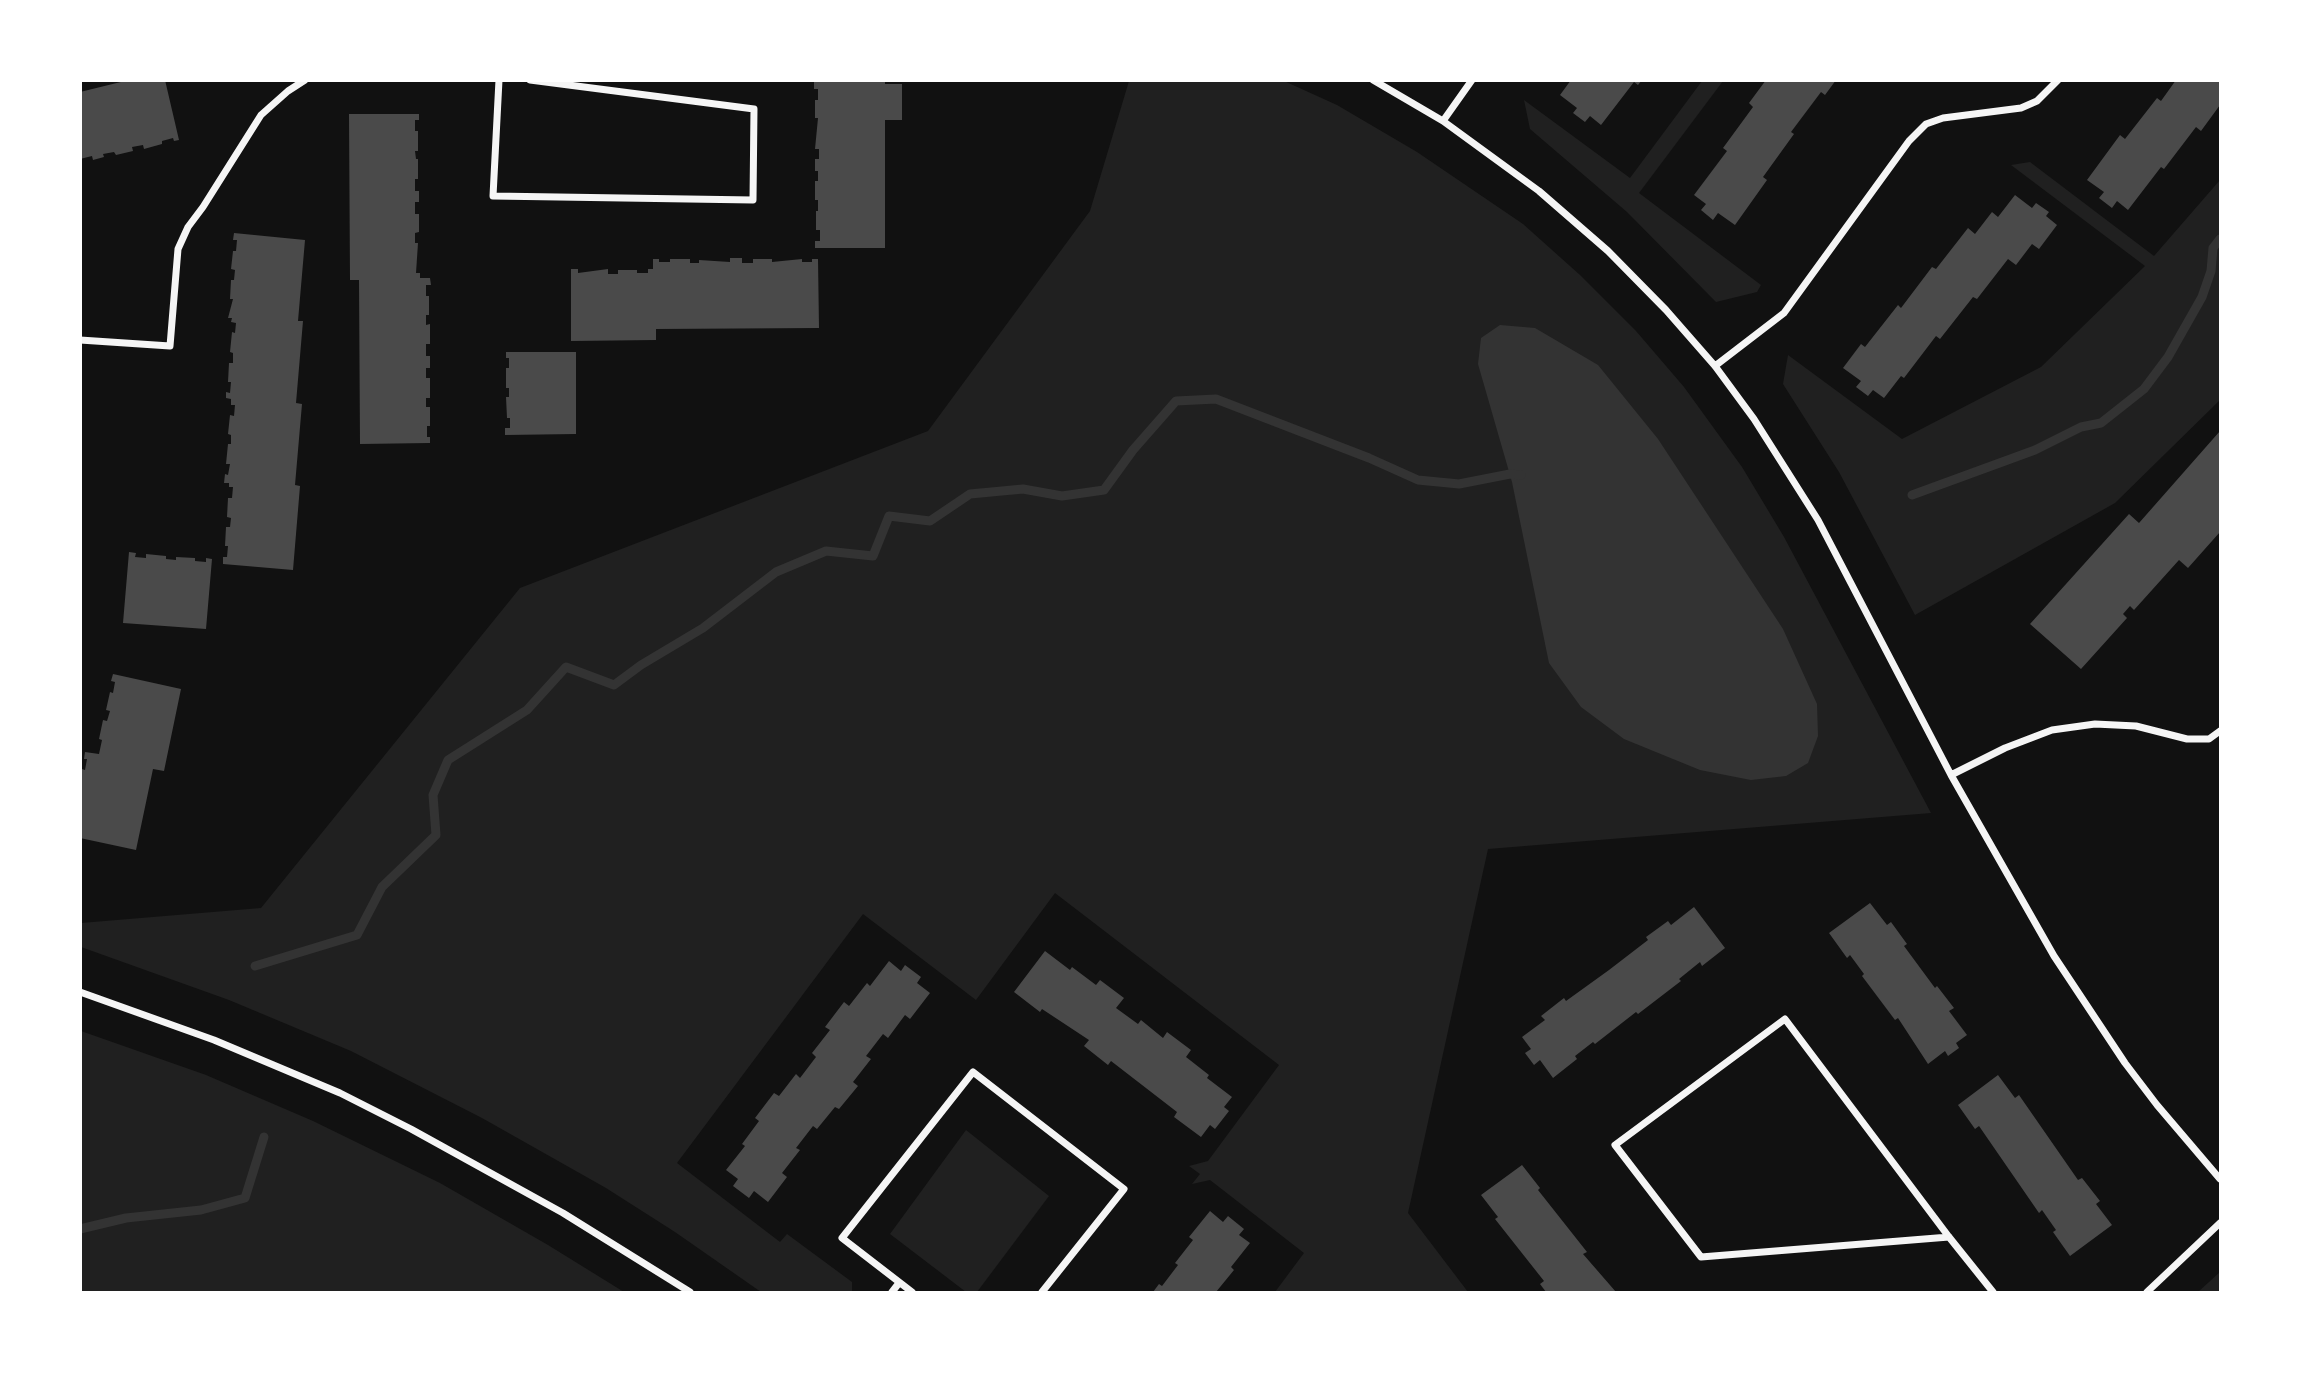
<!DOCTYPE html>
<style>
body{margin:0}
#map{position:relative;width:2301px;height:1373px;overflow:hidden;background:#111;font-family:Inter,sans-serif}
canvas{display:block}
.frame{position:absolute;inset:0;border:82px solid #fff;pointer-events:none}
</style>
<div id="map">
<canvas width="2301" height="1373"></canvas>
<div class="frame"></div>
</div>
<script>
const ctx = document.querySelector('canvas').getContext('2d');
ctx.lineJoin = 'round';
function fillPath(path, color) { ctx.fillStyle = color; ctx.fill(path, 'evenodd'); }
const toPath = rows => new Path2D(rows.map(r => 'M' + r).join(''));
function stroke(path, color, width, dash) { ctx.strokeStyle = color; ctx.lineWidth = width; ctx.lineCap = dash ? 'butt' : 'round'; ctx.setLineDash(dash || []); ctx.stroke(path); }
fillPath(toPath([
 [1129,81,1284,81,1337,105,1417,152,1523,224,1580,275,1636,331,1684,387,1742,467,1784,537,1931,813,1488,849,1408,1213,1468,1292,1275,1292,1304,1253,1210,1180,1192,1184,1200,1174,1189,1166,1208,1161,1279,1065,1055,893,976,1000,863,914,677,1163,780,1242,787,1234,852,1282,852,1292,761,1292,675,1232,606,1188,482,1118,351,1051,229,1000,81,947,81,923,261,908,520,588,928,431,1090,211],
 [1702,81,1723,81,1639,193,1761,285,1757,292,1716,302,1627,212,1530,129,1524,100,1630,178],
 [2030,162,2154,256,2220,180,2220,400,2115,503,1915,615,1839,472,1783,384,1788,355,1902,439,2041,367,2145,266,2011,165],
 [81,1031,206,1075,313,1121,440,1183,548,1245,624,1292,81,1292],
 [966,1130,1049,1196,977,1292,966,1292,890,1234],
 [2220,1272,2220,1292,2198,1292]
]), '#202020');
fillPath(toPath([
 [1500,325,1535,328,1598,365,1658,439,1783,629,1817,704,1818,736,1808,763,1786,776,1751,780,1700,770,1624,739,1581,707,1549,663,1512,482,1478,364,1481,338]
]), '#333');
stroke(toPath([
 [1912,495,2035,450,2081,427,2101,423,2144,389,2168,357,2202,297,2211,271,2213,248,2220,239],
 [255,966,357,935,382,887,436,835,433,795,448,760,527,710,566,667,614,685,641,665,703,628,776,572,826,551,873,556,889,516,930,521,970,494,1023,489,1062,496,1104,490,1133,450,1176,401,1216,399,1369,458,1418,480,1459,484,1510,474,1521,475],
 [80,1229,126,1218,201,1210,245,1198,264,1137]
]), '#333', 9);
fillPath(toPath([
 [129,80,165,80,179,140,174,141,173,138,162,141,162,144,144,149,143,145,132,147,133,151,116,155,114,152,103,154,104,157,93,160,92,156,80,159,80,92],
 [1571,80,1642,80,1638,85,1634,82,1601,125,1590,116,1585,122,1573,113,1577,108,1560,95],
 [1766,80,1836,80,1825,95,1821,92,1791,132,1794,134,1763,177,1767,180,1735,225,1718,213,1713,220,1701,210,1706,204,1694,195,1727,151,1723,148,1753,107,1749,103],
 [2176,80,2220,80,2220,105,2201,131,2196,127,2164,169,2161,167,2128,210,2117,201,2112,208,2099,198,2104,192,2087,180,2120,135,2125,139,2157,98,2161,101],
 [814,82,885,82,885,84,902,84,902,120,885,120,885,248,815,248,815,241,820,241,820,230,816,230,816,211,818,211,818,200,815,200,815,181,818,181,818,171,815,171,815,159,819,159,819,149,815,149,818,118,815,118,815,100,818,100,818,89,814,89],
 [349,114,419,114,419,120,415,120,415,131,418,131,418,151,415,151,416,159,418,159,418,179,415,179,415,191,419,191,419,202,415,202,415,214,419,214,419,232,415,233,415,243,418,243,416,273,420,273,420,278,430,278,431,285,426,285,426,296,429,296,429,315,426,315,426,325,430,324,430,344,426,344,426,356,430,356,430,368,426,368,426,378,430,378,430,398,426,398,426,407,430,407,430,426,427,426,427,437,430,437,430,443,360,444,359,280,350,280],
 [2015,195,2032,208,2036,203,2049,212,2046,216,2057,225,2039,249,2032,244,2016,265,2008,259,1977,299,1973,297,1940,339,1936,336,1904,378,1901,376,1884,398,1873,390,1868,396,1856,387,1861,381,1843,368,1861,344,1865,347,1898,305,1901,308,1932,267,1936,269,1968,228,1975,234,1992,212,1998,217],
 [234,233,305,240,298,321,303,321,296,403,302,404,295,485,300,486,293,570,223,564,223,557,227,557,228,546,225,546,226,527,230,527,231,518,227,517,228,498,232,498,233,487,229,487,229,483,224,483,225,474,228,475,230,464,226,464,228,444,231,444,231,435,228,434,230,415,234,416,235,405,231,405,231,399,226,398,226,392,230,393,231,382,228,382,229,363,233,363,233,353,230,352,232,332,235,333,236,323,231,322,232,318,228,318,233,299,230,299,231,280,234,280,235,270,231,269,233,251,236,251,237,240,233,240],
 [730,258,742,258,742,263,753,263,753,259,772,259,772,262,802,259,802,262,812,262,812,259,818,259,819,328,656,329,656,340,571,341,571,269,578,269,578,273,608,269,608,274,618,274,618,270,637,270,637,273,648,273,648,269,653,269,653,259,659,259,659,262,670,262,670,259,690,259,690,263,699,263,699,260,730,262],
 [506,352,576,352,576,434,505,435,505,428,510,428,510,418,507,418,506,397,509,397,509,388,506,388,506,368,509,368,509,358,506,358],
 [2220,431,2220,532,2188,568,2179,560,2134,610,2130,606,2123,614,2127,618,2081,669,2030,624,2129,514,2139,523],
 [129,552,136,553,135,557,146,558,146,554,166,556,166,559,176,560,176,557,195,558,195,561,206,562,206,558,212,559,206,629,123,623],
 [113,674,181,689,164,771,153,769,136,850,80,838,80,775,82,769,85,770,87,759,84,759,85,752,99,754,102,740,99,739,103,720,107,721,110,711,106,710,110,692,113,693,115,682,111,681],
 [1870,903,1887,925,1891,922,1907,944,1904,946,1935,988,1937,986,1954,1008,1949,1011,1967,1035,1956,1043,1959,1048,1948,1056,1945,1051,1928,1064,1898,1018,1895,1020,1862,976,1864,974,1850,955,1847,958,1829,933],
 [1694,907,1725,948,1702,966,1700,962,1679,979,1681,981,1638,1014,1636,1012,1595,1044,1593,1042,1575,1056,1577,1059,1553,1078,1540,1060,1534,1065,1525,1053,1531,1049,1522,1037,1545,1020,1541,1016,1564,998,1566,1001,1609,970,1648,940,1646,937,1668,921,1671,925],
 [1045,951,1070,970,1072,967,1096,985,1100,980,1124,998,1116,1008,1138,1024,1141,1020,1163,1038,1167,1032,1191,1050,1186,1057,1209,1075,1207,1078,1232,1097,1224,1107,1229,1111,1215,1129,1210,1125,1201,1137,1174,1117,1177,1112,1111,1061,1108,1065,1084,1046,1089,1040,1042,1009,1040,1012,1014,992],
 [889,961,901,971,905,965,921,977,917,983,930,993,910,1019,905,1015,888,1038,883,1034,866,1056,871,1059,853,1082,858,1086,839,1109,835,1107,817,1129,813,1126,796,1148,800,1150,782,1173,787,1177,768,1202,754,1191,749,1198,733,1186,738,1179,726,1170,745,1146,742,1144,759,1121,755,1118,774,1093,779,1096,796,1074,800,1078,816,1057,812,1053,830,1030,825,1027,844,1002,849,1006,867,983,870,986],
 [1998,1075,2015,1098,2019,1095,2078,1180,2082,1178,2100,1201,2096,1204,2112,1225,2070,1256,2053,1232,2056,1230,2042,1210,2039,1213,1979,1126,1975,1129,1958,1105],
 [1522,1165,1540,1188,1538,1190,1587,1252,1583,1254,1616,1292,1546,1292,1540,1284,1544,1281,1495,1219,1498,1217,1481,1195],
 [1210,1211,1223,1222,1228,1216,1244,1229,1239,1235,1250,1243,1231,1267,1234,1270,1216,1292,1153,1292,1159,1284,1162,1286,1178,1265,1175,1263,1193,1240,1189,1237]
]), '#4a4a4a');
stroke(toPath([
 [499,80,493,196,753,200,754,109,530,80],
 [1373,80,1443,121,1539,191,1608,251,1666,310,1715,366,1754,419,1818,520,1951,775,2054,956,2125,1063,2157,1105,2220,1179],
 [1443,121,1472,80],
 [80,340,170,346,178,249,188,227,203,207,261,115,288,91,305,80],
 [1715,366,1784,313,1909,141,1926,124,1943,118,2021,108,2037,101,2058,80],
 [1951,775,2005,748,2052,730,2095,724,2136,726,2187,739,2209,739,2220,731],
 [80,992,214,1040,340,1093,411,1129,563,1213,690,1292],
 [1949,1237,1701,1257,1615,1145,1785,1019,1949,1237,1993,1292],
 [892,1292,899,1283],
 [912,1292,842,1238,973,1072,1124,1189,1042,1292],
 [2147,1292,2220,1223]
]), '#f5f5f5', 7);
</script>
